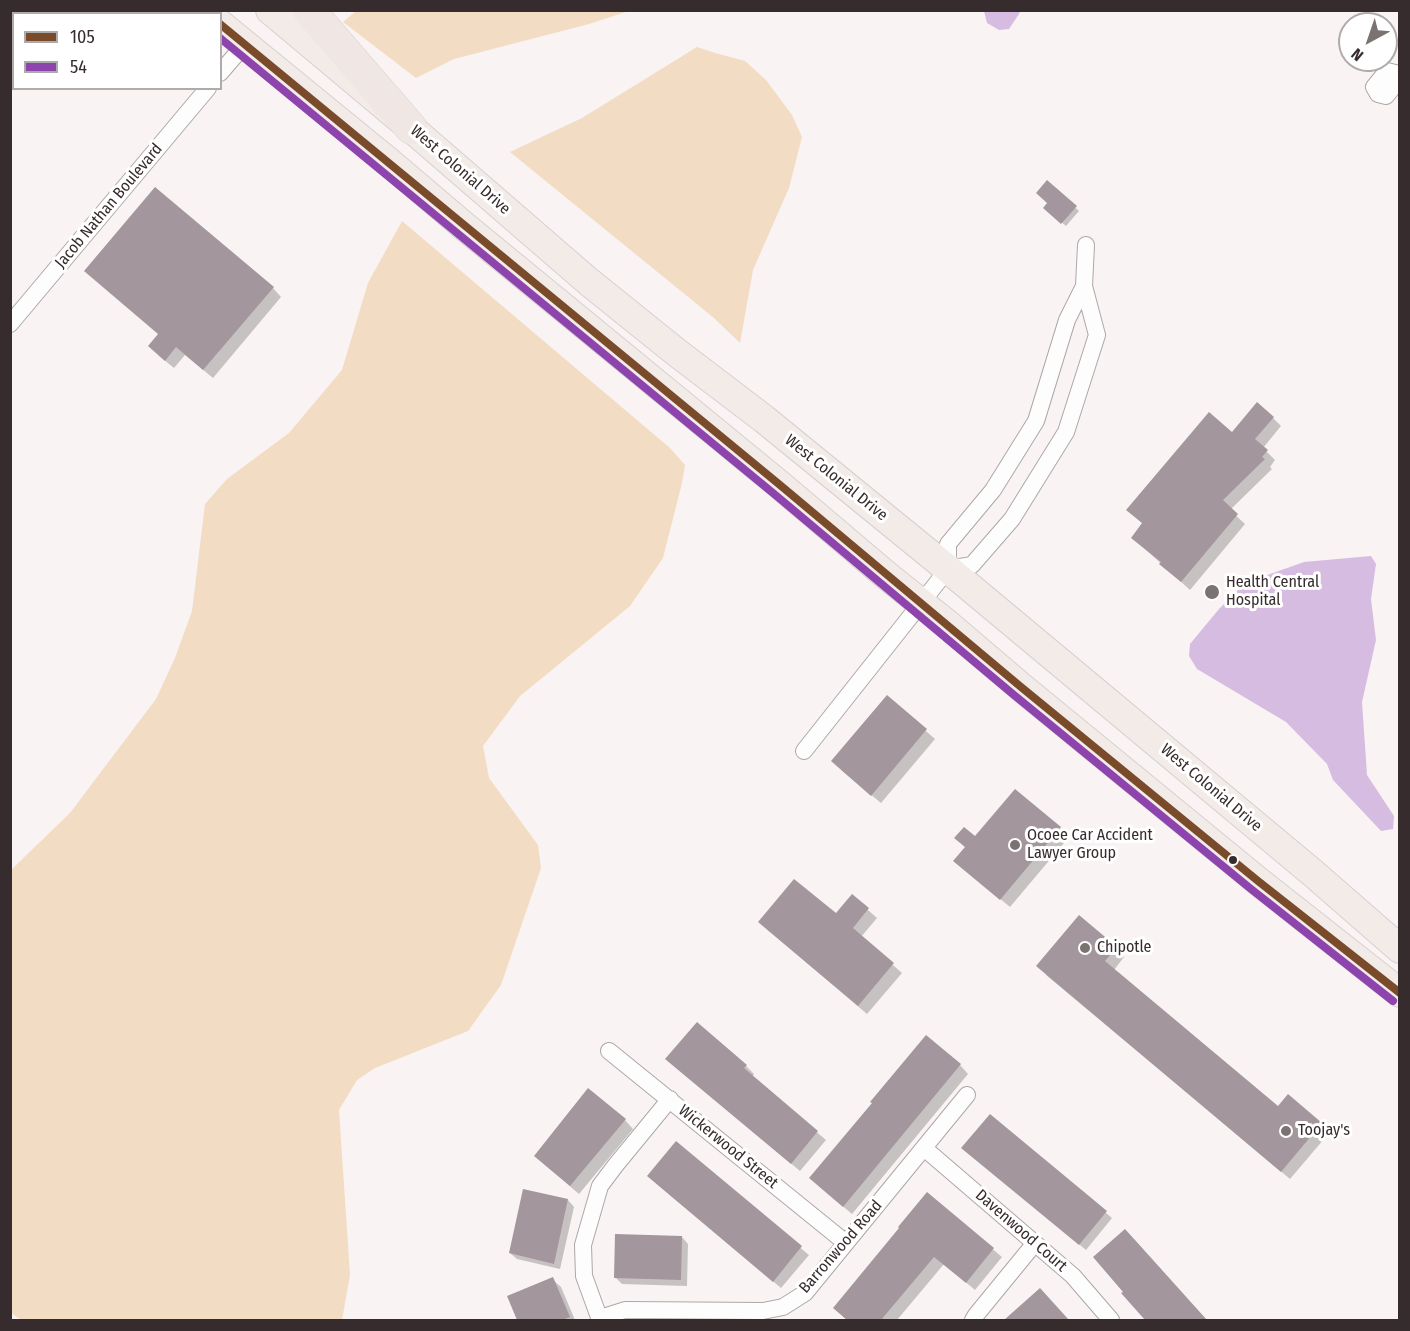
<!DOCTYPE html>
<style>
body{margin:0}
#map{position:relative;width:1410px;height:1331px;overflow:hidden;background:#f9f3f3;font-family:"Fira Sans Condensed",sans-serif}
canvas{display:block}
.frame{position:absolute;inset:0;border:12px solid #372c2d;pointer-events:none}
.legend{position:absolute;left:12px;top:12px;width:210px;height:78px;box-sizing:border-box;background:#fff;border:2px solid #afabab;margin:0;padding:8px 10px;list-style:none;font-size:18px;color:#372c2d}
.legend li{display:flex;align-items:center;gap:12px;height:30px}
.legend b{width:30px;border:2px solid #afabab}
.north{position:absolute;left:1338px;top:12px;width:60px;height:60px;box-sizing:border-box;background:#fff;border:2px solid #afabab;border-radius:50%;rotate:220deg;font-size:16px;font-weight:700;line-height:24px;text-align:center;color:#372c2d}
.north::after{content:'';display:block;margin:auto;width:21px;height:27px;background:#7b7272;clip-path:polygon(50% 0,100% 100%,50% 72%,0 100%)}
</style>
<div id="map">
<canvas width="1410" height="1331"></canvas>
<div class="frame"></div>
<ul class="legend">
<li><b style="height:8px;background:#7a4b2a"></b>105</li>
<li><b style="height:8px;background:#8e44ad"></b>54</li>
</ul>
<div class="north">N</div>
</div>
<script>
const ctx = document.querySelector('canvas').getContext('2d');
ctx.lineJoin = 'round';
function fillPath(path, color) { ctx.fillStyle = color; ctx.fill(path, 'evenodd'); }
const toPath = rows => new Path2D(rows.map(r => 'M' + r).join(''));
function stroke(path, color, width, dash) { ctx.strokeStyle = color; ctx.lineWidth = width; ctx.lineCap = dash ? 'butt' : 'round'; ctx.setLineDash(dash || []); ctx.stroke(path); }
function drawText(font, color, halo, rows, align = 'center') {
  ctx.font = font + ' "Fira Sans Condensed",sans-serif'; ctx.lineWidth = 6; ctx.setLineDash([]); ctx.textBaseline = 'middle'; ctx.strokeStyle = halo; ctx.fillStyle = color; for (const [text, x, y, turn = 0] of rows) {
    ctx.save(); ctx.translate(x, y); ctx.rotate((+turn || 0) * Math.PI / 180); ctx.textAlign = isNaN(turn) ? turn : align; if (halo) ctx.strokeText(text, 0, 0); ctx.fillText(text, 0, 0); ctx.restore();
  }
}
fillPath(toPath([
 [356,11,356,10,629,11,589,24,454,59,416,78,343,22],
 [697,47,715,53,745,61,766,80,792,115,802,137,789,188,753,270,740,343,714,318,510,152,582,118],
 [402,221,670,448,685,465,682,483,663,558,630,606,520,696,483,746,489,778,538,845,541,868,501,985,468,1031,375,1068,357,1080,339,1110,350,1275,342,1320,21,1320,10,1312,11,870,70,813,156,699,175,658,192,611,205,504,227,479,289,433,342,370,368,283]
]), '#f2dcc3');
fillPath(toPath([
 [984,11,984,10,1020,11,1019,14,1009,29,999,30,987,23],
 [1371,556,1376,564,1371,599,1376,640,1362,702,1367,775,1394,816,1393,829,1381,831,1333,780,1327,764,1286,722,1197,669,1189,656,1190,644,1219,609,1245,583,1304,562]
]), '#d7bce1');
fillPath(toPath([
 [1047,182,1079,211,1066,226,1045,208,1049,203],
 [273,288,281,297,213,378,185,355,174,368,158,355],
 [1273,418,1281,426,1263,448,1275,460,1270,467,1272,469,1230,510,1245,524,1190,590,1133,538,1143,524,1128,510,1232,434],
 [887,697,935,739,881,803,841,770],
 [1015,791,1069,837,1010,907,964,869,966,848,956,838,975,838],
 [852,896,877,918,861,937,902,973,867,1014,768,930,836,915],
 [1116,948,1124,957,1114,970,1278,1108,1288,1096,1330,1132,1290,1179,1046,975],
 [960,1065,968,1074,852,1214,820,1187],
 [746,1066,754,1074,752,1077,826,1140,800,1171,676,1067],
 [991,1116,1112,1218,1086,1250,970,1154],
 [625,1120,633,1129,579,1194,544,1164],
 [677,1144,809,1255,781,1288,657,1184],
 [927,1194,1002,1257,975,1290,944,1264,897,1320,847,1320,835,1308],
 [568,1200,574,1207,560,1269,517,1259,510,1253],
 [682,1237,688,1244,687,1286,622,1284,616,1278],
 [1134,1239,1206,1320,1147,1320,1123,1293],
 [552,1279,561,1287,575,1320,519,1320,509,1297],
 [1048,1299,1068,1320,1010,1320,1008,1319]
]), '#0003');
fillPath(toPath([
 [1047,180,1077,206,1061,224,1043,208,1047,203,1036,193],
 [155,187,274,287,203,370,176,347,165,361,148,346,158,334,84,271],
 [1257,402,1274,417,1255,439,1268,450,1262,457,1265,459,1223,500,1238,514,1181,582,1159,564,1161,562,1131,538,1142,523,1126,510,1209,412,1232,432],
 [887,695,927,729,871,796,831,761],
 [1015,789,1061,827,1000,900,953,861,965,847,954,838,964,827,975,836],
 [794,879,836,913,852,894,869,908,853,928,894,963,858,1006,758,922],
 [1079,915,1117,947,1105,961,1278,1106,1288,1094,1322,1123,1281,1172,1036,966],
 [697,1022,747,1065,744,1068,818,1131,791,1164,665,1059],
 [926,1035,961,1064,843,1207,809,1178,872,1103,870,1102],
 [588,1088,626,1119,570,1186,534,1156],
 [990,1114,1107,1211,1079,1245,961,1148],
 [676,1141,802,1246,773,1282,647,1176],
 [523,1189,568,1199,554,1264,509,1253],
 [927,1192,994,1248,966,1283,934,1257,881,1320,847,1320,833,1308,899,1228,898,1227],
 [1125,1229,1207,1320,1145,1320,1121,1293,1123,1292,1093,1257],
 [615,1234,682,1236,681,1280,614,1278],
 [553,1277,570,1317,562,1320,517,1320,507,1296],
 [1040,1288,1069,1320,1004,1320]
]), '#a3969c');
const minor = toPath([
 [1387,71,1395,73,1398,81,1386,96,1378,94,1374,87,1387,71],
 [220,73,245,44],
 [10,324,208,88],
 [948,569,972,565,1012,519,1066,432,1097,335,1084,286,1086,245],
 [804,751,948,569,948,544,993,490,1036,421,1067,320,1084,286],
 [609,1051,846,1243],
 [924,1148,1073,1276,1111,1320],
 [600,1318,625,1310,763,1311,783,1307,805,1293,967,1095],
 [600,1320,584,1276,583,1245,600,1186,615,1166,670,1099],
 [973,1320,976,1315,1035,1243]
]);
const trunk = toPath([
 [270,10,411,128,589,282,676,352,764,419,948,569,1314,874,1400,949],
 [220,24,389,162,464,226,780,485,886,575,946,623,1021,687,1258,881,1400,993]
]);
const motorway = toPath([
 [309,10,411,128]
]);
stroke(minor, '#aea7a7', 18);
stroke(trunk, '#d5d1d1', 30);
stroke(motorway, '#d5d1d1', 33);
stroke(minor, '#fefdfd', 16);
stroke(trunk, '#f3ebe8', 28);
stroke(motorway, '#f0e6e3', 32);
stroke(toPath([
 [220,24,780,485,1021,687,1258,881,1400,993]
]), '#7a4b2a', 8);
stroke(toPath([
 [220,38,773,493,1014,695,1251,889,1393,1001]
]), '#8e44ad', 8);
for (const [x, y, r, color] of [
 [1212,592,8,"#7b7272"],
 [1015,845,6,"#7b7272"],
 [1233,860,5,"#372c2d"],
 [1085,948,6,"#7b7272"],
 [1286,1131,6,"#7b7272"]
]) { const dot = new Path2D(); dot.arc(x, y, r, 0, 2 * Math.PI); ctx.fillStyle = color; ctx.fill(dot); stroke(dot, '#fff', 2); }
drawText('16px', '#372c2d', '#fff', [
 ["West Colonial Drive",460,170,41],
 ["Jacob Nathan Boulevard",109,206,-50],
 ["West Colonial Drive",836,478,39],
 ["West Colonial Drive",1211,788,40],
 ["Wickerwood Street",728,1147,39],
 ["Davenwood Court",1021,1231,41],
 ["Barronwood Road",841,1247,-49]
]);
drawText('16px', '#372c2d', '#fff', [
 ["Health Central",1226,583],
 ["Hospital",1226,601],
 ["Ocoee Car Accident",1027,836],
 ["Lawyer Group",1027,854],
 ["Chipotle",1097,948],
 ["Toojay's",1298,1131]
], 'left');
</script>
